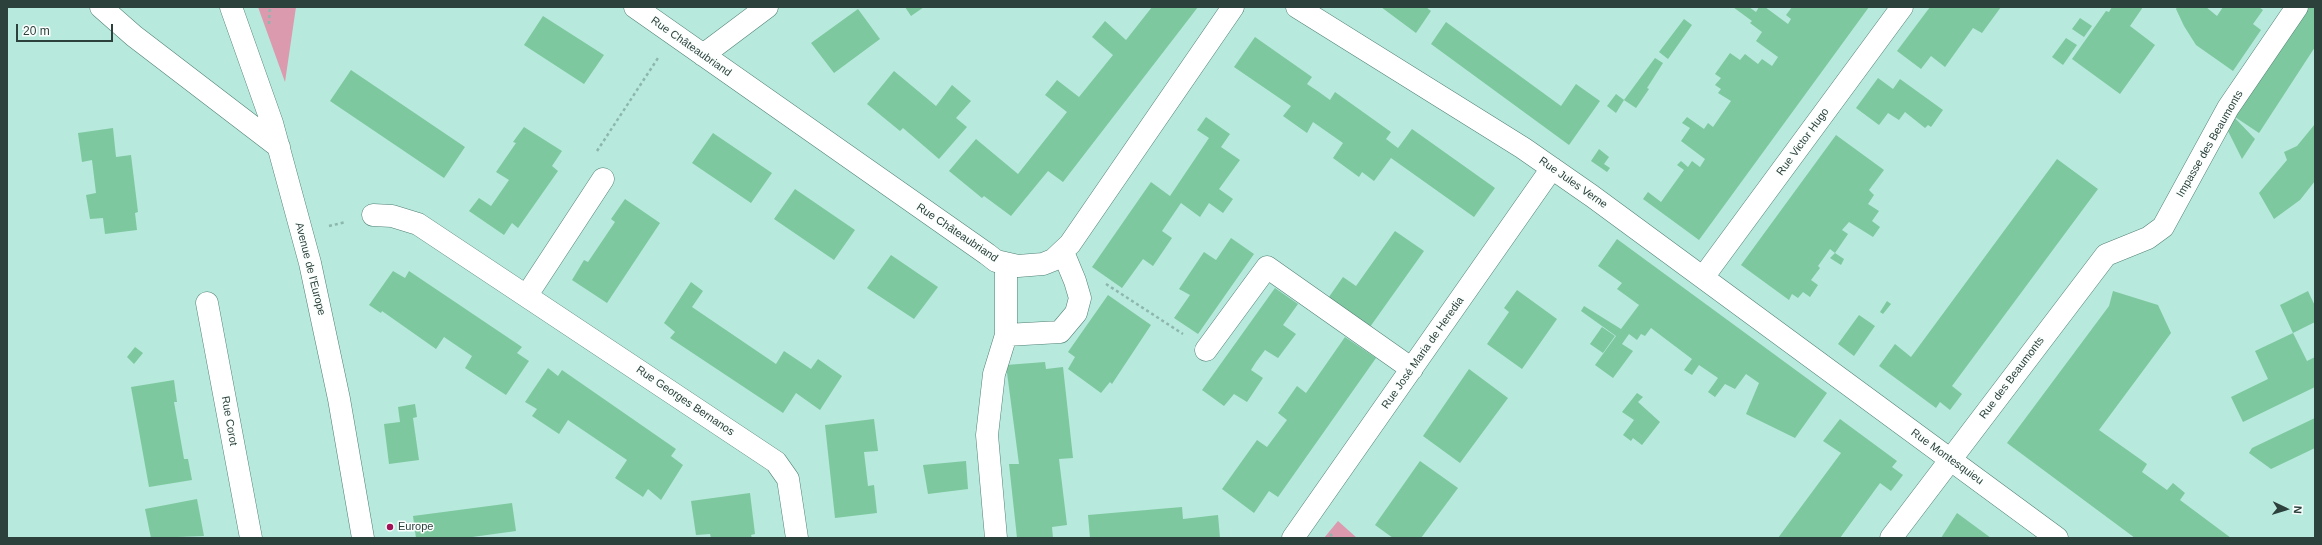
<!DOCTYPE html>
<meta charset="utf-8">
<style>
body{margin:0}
#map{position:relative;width:2322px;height:545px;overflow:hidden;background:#b7e9dd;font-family:Helvetica,sans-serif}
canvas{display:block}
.frame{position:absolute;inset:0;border:8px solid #2c403c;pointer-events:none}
.north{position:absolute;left:2266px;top:489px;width:40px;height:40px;-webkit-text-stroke:3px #fafffd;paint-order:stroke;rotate:94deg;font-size:11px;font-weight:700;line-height:16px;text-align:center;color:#2c403c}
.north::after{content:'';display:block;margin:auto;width:14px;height:18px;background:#2c403c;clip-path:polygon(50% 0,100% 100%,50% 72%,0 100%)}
.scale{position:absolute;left:16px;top:24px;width:97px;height:18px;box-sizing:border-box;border:2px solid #2c403c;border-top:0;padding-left:5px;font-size:12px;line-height:14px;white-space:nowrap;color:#2c403c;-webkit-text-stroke:3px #fafffd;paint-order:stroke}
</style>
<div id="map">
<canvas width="2322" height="545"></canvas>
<div class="frame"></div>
<div class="north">N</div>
<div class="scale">20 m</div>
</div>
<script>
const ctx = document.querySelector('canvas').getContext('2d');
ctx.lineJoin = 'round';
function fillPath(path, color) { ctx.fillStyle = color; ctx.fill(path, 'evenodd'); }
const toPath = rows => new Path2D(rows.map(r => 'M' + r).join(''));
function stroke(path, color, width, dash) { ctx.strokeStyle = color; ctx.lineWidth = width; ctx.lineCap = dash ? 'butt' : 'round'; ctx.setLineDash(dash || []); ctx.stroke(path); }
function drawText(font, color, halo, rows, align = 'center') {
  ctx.font = font + ' Helvetica,sans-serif'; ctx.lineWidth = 3; ctx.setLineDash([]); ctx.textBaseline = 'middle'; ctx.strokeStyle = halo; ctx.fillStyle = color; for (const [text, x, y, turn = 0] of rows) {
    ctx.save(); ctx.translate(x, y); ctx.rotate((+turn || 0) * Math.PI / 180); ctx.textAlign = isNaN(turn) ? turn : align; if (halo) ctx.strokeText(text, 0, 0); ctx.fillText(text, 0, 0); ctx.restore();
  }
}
fillPath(toPath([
 [258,7,296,7,285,82],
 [1338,521,1357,538,1324,538]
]), '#db9aae');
fillPath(toPath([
 [905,7,924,7,911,16],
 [1152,7,1198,7,1063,182,1048,171,1011,216,984,196,982,198,949,171,976,139,1018,174,1067,112,1045,95,1057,80,1079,97,1113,55,1092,37,1105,21,1126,40],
 [1381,7,1426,7,1431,11,1416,33],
 [1733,7,1749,7,1756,12,1759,7,1765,7,1788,24,1791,19,1786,15,1792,7,1869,7,1699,240,1643,199,1648,192,1661,202,1684,170,1677,165,1681,161,1688,167,1692,161,1700,167,1705,159,1681,141,1690,128,1682,123,1687,117,1704,129,1708,123,1713,127,1731,101,1718,93,1721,89,1715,85,1721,78,1715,74,1730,53,1740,60,1745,54,1758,64,1762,59,1772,66,1778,57,1756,41,1762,32,1750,23,1752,21],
 [1930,7,2001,7,1982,33,1973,28,1945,67,1931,56,1921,69,1897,51],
 [2112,7,2143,7,2130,26,2155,45,2120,94,2072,59,2106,11,2109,12],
 [2177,7,2206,7,2217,16,2223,7,2259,7,2263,10,2253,24,2261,30,2233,71,2196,45,2184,26,2176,9],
 [2305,7,2315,7,2315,47,2259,133,2232,115,2255,139,2242,159,2225,125],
 [858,9,880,39,834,73,811,43],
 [543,16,604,55,584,84,524,45],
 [2080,18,2092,26,2084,37,2072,29],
 [1684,19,1692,25,1668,59,1659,52],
 [1446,22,1561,106,1576,84,1600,101,1569,145,1431,44],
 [1255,37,1312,77,1307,84,1319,92,1330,100,1335,92,1391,132,1386,139,1398,148,1412,129,1495,188,1474,217,1391,158,1374,181,1362,172,1359,177,1333,158,1343,143,1313,122,1307,133,1283,116,1291,106,1234,67],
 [2066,38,2077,45,2063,65,2052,57],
 [1655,58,1663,63,1647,88,1649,89,1636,108,1624,100],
 [351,70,465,147,444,178,330,101],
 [894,71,936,106,952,85,971,101,956,118,967,127,939,159,903,128,900,131,867,104],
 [1878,78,1893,89,1900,79,1943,110,1931,127,1928,125,1925,128,1905,112,1899,120,1888,113,1879,125,1856,108],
 [1616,94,1624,100,1616,113,1607,106],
 [1206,117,1230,134,1221,147,1240,160,1219,189,1233,199,1223,213,1209,203,1200,217,1181,203,1162,231,1172,238,1153,266,1143,259,1122,288,1092,267,1151,182,1170,196,1209,138,1197,130],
 [2315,124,2315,181,2300,200,2274,219,2259,193,2287,160,2284,152,2297,146],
 [524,127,562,151,552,166,558,171,518,228,512,223,504,235,469,211,479,198,491,206,509,180,496,172,516,143,513,142],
 [113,128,116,157,131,155,138,212,135,213,137,230,105,234,103,218,90,219,86,195,96,193,92,160,82,162,78,133],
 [713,133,772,173,751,203,692,163],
 [1836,135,1884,170,1869,190,1874,195,1868,204,1879,211,1872,221,1880,227,1873,237,1849,222,1842,230,1848,234,1835,253,1830,249,1818,266,1820,268,1811,280,1818,285,1810,297,1803,292,1798,298,1792,294,1789,300,1741,265],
 [1599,149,1609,157,1604,164,1610,168,1607,172,1591,161],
 [2057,159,2098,189,1952,386,1962,394,1950,410,1940,402,1936,408,1879,366,1895,344,1911,357],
 [795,189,855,230,834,260,774,219],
 [625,199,660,223,607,303,572,280,584,260,588,262,615,222,611,219],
 [1395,231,1424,251,1365,334,1324,304,1343,277,1356,286],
 [1231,238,1254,254,1198,334,1174,318,1190,295,1179,289,1204,252,1216,260],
 [1617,239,1827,393,1795,438,1746,414,1759,383,1746,374,1735,389,1725,384,1715,397,1708,392,1718,378,1699,365,1692,375,1684,370,1692,359,1651,328,1645,336,1641,334,1637,340,1629,334,1622,344,1633,351,1613,378,1595,365,1616,336,1581,311,1584,306,1621,329,1639,305,1617,289,1622,283,1598,266],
 [1835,253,1844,259,1841,265,1830,258],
 [891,255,938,287,914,319,867,288],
 [393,271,405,278,409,271,522,347,517,353,529,361,506,395,465,368,472,356,444,337,436,349,382,311,381,313,369,305],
 [691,282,703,291,692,307,776,364,784,351,811,369,818,359,842,376,820,410,796,393,783,413,670,338,675,332,664,323],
 [1275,288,1298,304,1283,325,1296,334,1278,358,1265,350,1256,362,1251,370,1263,378,1247,402,1234,394,1224,406,1202,390],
 [1517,290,1557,319,1522,369,1487,344,1509,312,1504,308],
 [2113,291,2158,305,2171,333,2099,430,2147,464,2142,472,2167,490,2173,483,2185,493,2180,500,2231,538,2135,538,2007,443,2109,306],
 [2308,291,2315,306,2315,322,2293,333,2280,305],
 [1108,295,1151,325,1112,384,1110,382,1101,393,1068,369,1075,357,1068,352],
 [1887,301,1891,304,1883,314,1880,312],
 [1859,315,1875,326,1854,356,1838,344],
 [1602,327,1615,336,1603,353,1590,344],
 [2293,333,2307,361,2315,357,2315,387,2243,422,2231,397,2268,379,2255,351],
 [1345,337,1376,358,1278,497,1269,491,1254,513,1222,489,1257,440,1267,447,1287,420,1278,413,1297,386,1306,393],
 [135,347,143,353,134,364,127,357],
 [1045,362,1046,369,1063,367,1073,458,1059,459,1067,525,1052,527,1053,538,1017,538,1009,464,1019,464,1006,365],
 [548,368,558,376,562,370,676,449,671,456,683,465,661,500,648,489,643,497,615,478,627,460,568,420,559,434,532,416,537,409,525,402],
 [1469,369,1508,398,1460,463,1423,436],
 [174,380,177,402,174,402,184,459,188,459,192,480,149,487,131,387],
 [1637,393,1643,397,1638,402,1660,422,1642,445,1633,438,1631,441,1623,435,1634,420,1622,412],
 [415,404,417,417,413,418,419,460,389,464,384,424,400,422,398,407],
 [2315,418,2315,448,2271,469,2249,453,2252,448],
 [874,419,878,451,864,452,868,486,874,485,877,513,835,518,825,425],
 [1840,419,1897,461,1892,467,1903,475,1891,491,1880,483,1840,538,1778,538,1841,453,1823,441],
 [966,461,968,489,928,494,923,465],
 [1420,461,1458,488,1421,538,1393,538,1375,525],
 [750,493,755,534,751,535,752,538,711,538,710,534,696,535,691,501],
 [197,499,204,536,151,538,145,509],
 [512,503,516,531,465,538,416,538,413,516],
 [1182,507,1183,519,1218,515,1220,538,1090,538,1088,515],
 [1957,513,1991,538,1941,538]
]), '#7dc89e');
const minor = toPath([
 [101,7,134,36,279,147],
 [231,7,272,123,310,263,339,399,363,538],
 [635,7,987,254,996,261,1018,266,1043,264,1053,260,1070,244,1233,7],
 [1297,7,1523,148,1592,196,2057,538],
 [703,55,767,7],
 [373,215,392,216,418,224,776,462,788,479,797,538],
 [1006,264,1006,335,1060,332,1076,313,1080,298,1075,281,1063,252],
 [1704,276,1902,7],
 [527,295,603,179],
 [207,303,251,538],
 [1206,350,1267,267,1412,369],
 [996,538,987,435,994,374,1006,335],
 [1293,538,1552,168],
 [1891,538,2106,255,2148,238,2163,227,2228,108,2297,7]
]);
stroke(minor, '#518075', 23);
stroke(toPath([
 [269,24,270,7],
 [597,151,658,58],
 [329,226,346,222],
 [1106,284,1183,334],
 [1330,534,1334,538]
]), '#8db6ac', 2.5, [3, 3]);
stroke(minor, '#fff', 22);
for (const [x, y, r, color] of [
 [390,527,4,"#a21259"]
]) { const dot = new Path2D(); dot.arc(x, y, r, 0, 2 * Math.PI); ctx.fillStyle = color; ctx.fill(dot); stroke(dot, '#fafffd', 1.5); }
drawText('11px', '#2c403c', '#fafffd', [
 ["Rue Châteaubriand",691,47,35],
 ["Rue Victor Hugo",1803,142,-54],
 ["Impasse des Beaumonts",2210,144,-60],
 ["Rue Jules Verne",1573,183,35],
 ["Rue Châteaubriand",957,233,34],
 ["Avenue de l'Europe",310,269,76],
 ["Rue José Maria de Heredia",1423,353,-55],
 ["Rue des Beaumonts",2012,378,-53],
 ["Rue Georges Bernanos",685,401,34],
 ["Rue Corot",229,421,80],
 ["Rue Montesquieu",1947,457,36]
]);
drawText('11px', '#2c403c', '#fafffd', [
 ["Europe",398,527]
], 'left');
</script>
